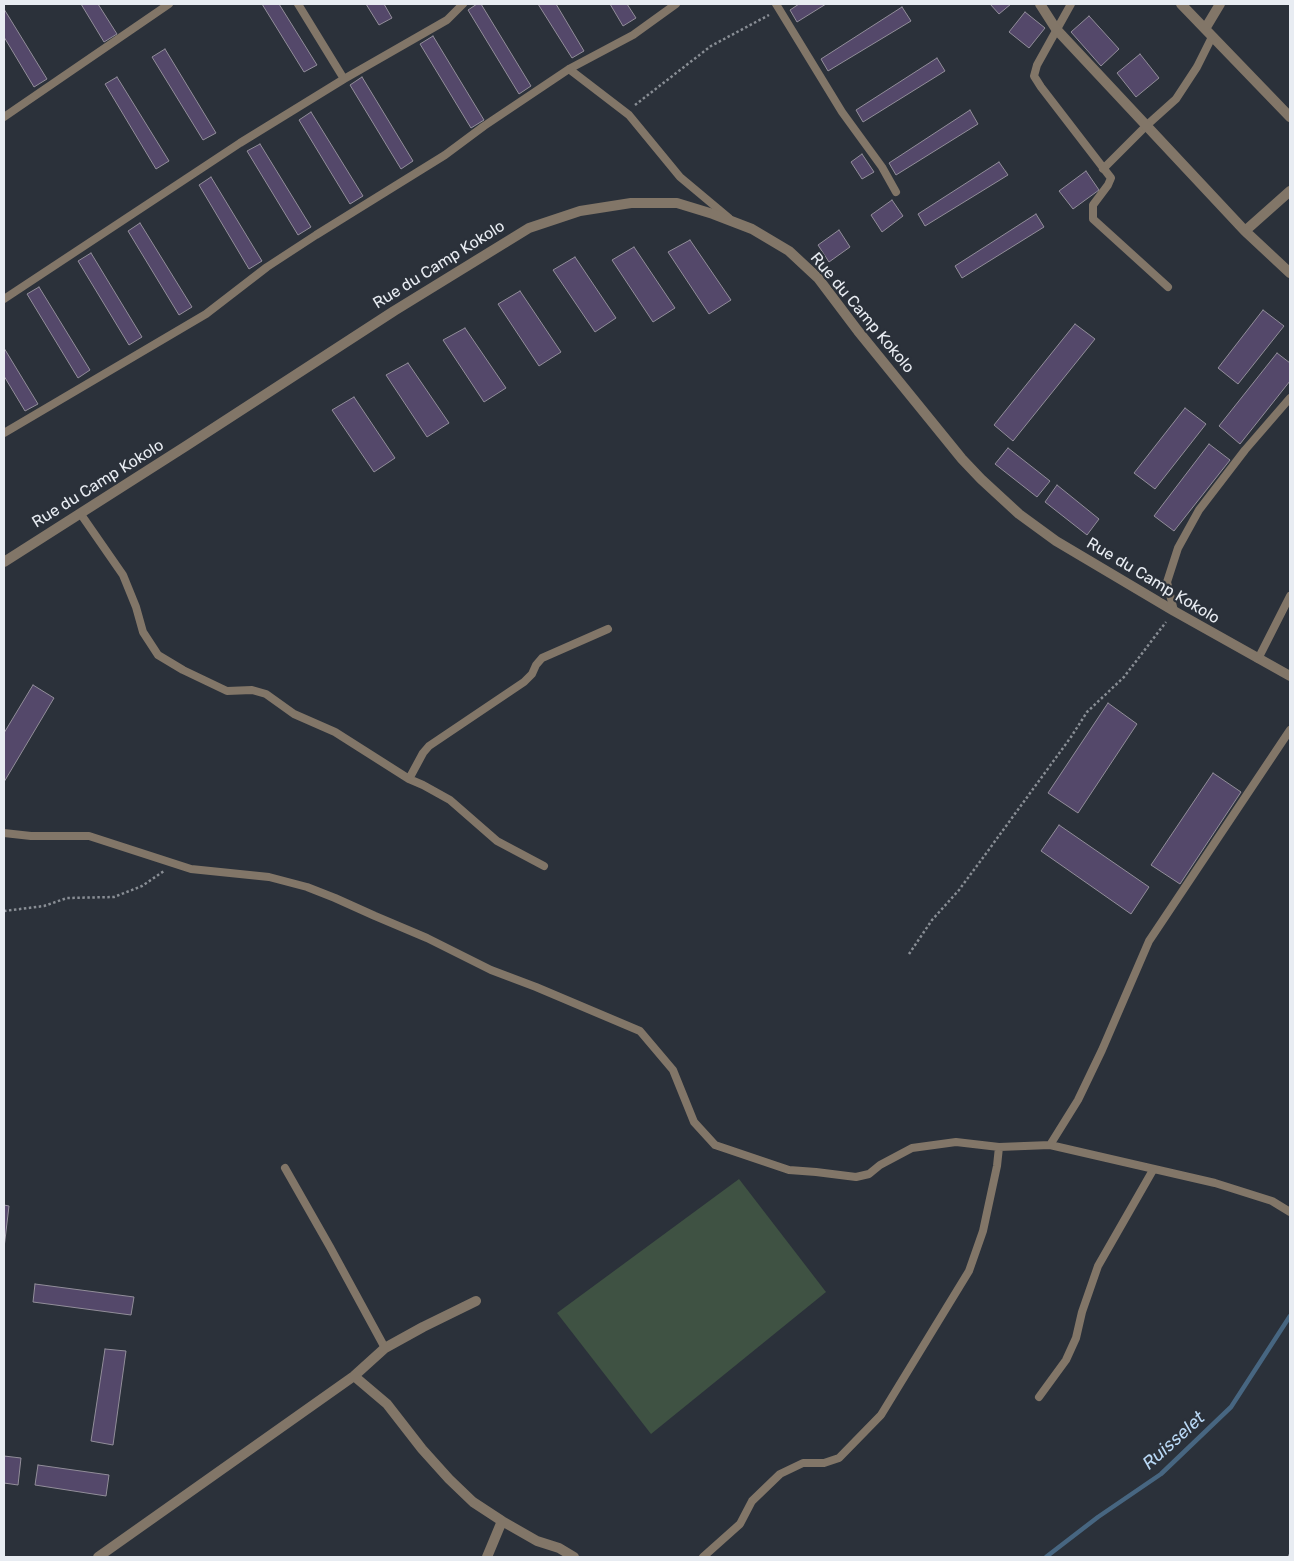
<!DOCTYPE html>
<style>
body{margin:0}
#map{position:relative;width:1294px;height:1561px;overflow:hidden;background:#2b313a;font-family:Rubik,sans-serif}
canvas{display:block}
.frame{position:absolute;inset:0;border:5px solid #e8ecf2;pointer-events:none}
</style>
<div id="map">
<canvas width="1294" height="1561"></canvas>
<div class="frame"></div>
</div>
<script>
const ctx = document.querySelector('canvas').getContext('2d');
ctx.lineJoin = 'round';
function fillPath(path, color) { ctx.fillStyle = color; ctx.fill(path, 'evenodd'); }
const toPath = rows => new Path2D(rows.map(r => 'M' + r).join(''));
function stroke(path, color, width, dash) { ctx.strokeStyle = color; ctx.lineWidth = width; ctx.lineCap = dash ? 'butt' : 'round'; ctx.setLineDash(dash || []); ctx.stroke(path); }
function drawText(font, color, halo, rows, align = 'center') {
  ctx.font = font + ' Rubik,sans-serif'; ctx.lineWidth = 4.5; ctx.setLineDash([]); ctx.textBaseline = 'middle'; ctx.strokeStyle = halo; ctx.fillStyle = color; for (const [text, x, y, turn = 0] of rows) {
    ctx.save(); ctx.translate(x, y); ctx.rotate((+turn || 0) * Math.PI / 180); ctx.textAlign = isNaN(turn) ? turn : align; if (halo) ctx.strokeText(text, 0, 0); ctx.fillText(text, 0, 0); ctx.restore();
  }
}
fillPath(toPath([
 [739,1179,826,1292,651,1434,557,1313]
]), '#3f5243');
stroke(toPath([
 [1046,1557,1098,1517,1161,1474,1231,1407,1290,1316]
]), '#476681', 4.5);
const building = toPath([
 [81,4,98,4,117,34,104,42,81,4],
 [262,4,279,4,317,65,304,72,262,4],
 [366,4,384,4,392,18,379,25,366,4],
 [477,4,481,4,531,86,519,94,468,10,477,4],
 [538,4,556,4,584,51,572,58,538,4],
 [610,4,627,4,636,18,623,26,610,4],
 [799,4,826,4,797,22,790,10,799,4],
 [990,4,1011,4,999,14,990,4],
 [902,7,911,21,828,71,821,59,902,7],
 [4,9,47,79,34,87,4,37,4,9],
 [1025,12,1045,28,1029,48,1009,32,1025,12],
 [1089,16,1119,49,1101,66,1071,32,1089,16],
 [433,36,484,120,471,128,420,44,433,36],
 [165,49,216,133,203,140,152,57,165,49],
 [1140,54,1159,78,1136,97,1117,73,1140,54],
 [937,58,945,71,863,122,856,110,937,58],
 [117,77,169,161,156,169,105,84,117,77],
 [362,77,413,161,401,169,350,85,362,77],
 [970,110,978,124,896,175,889,163,970,110],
 [311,112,363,196,350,204,299,120,311,112],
 [260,144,311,227,298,235,247,151,260,144],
 [862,154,874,172,862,179,851,162,862,154],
 [999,162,1008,175,925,226,918,214,999,162],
 [1086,171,1099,190,1073,209,1059,191,1086,171],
 [211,177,262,261,249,269,199,185,211,177],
 [892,200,903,216,882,232,871,215,892,200],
 [1036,214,1044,227,962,278,955,266,1036,214],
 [140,223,192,307,179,315,128,231,140,223],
 [839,230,850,247,829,262,818,245,839,230],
 [690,240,731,300,709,314,668,252,690,240],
 [634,247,675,308,653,322,612,260,634,247],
 [91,253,142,337,129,345,78,261,91,253],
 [575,257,616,318,595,332,553,270,575,257],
 [39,287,90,370,78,378,27,294,39,287],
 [520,291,561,352,539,366,498,304,520,291],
 [1263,310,1284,326,1238,384,1218,368,1263,310],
 [1075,324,1095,339,1013,441,994,425,1075,324],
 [465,328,506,388,484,402,443,340,465,328],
 [4,348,38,404,25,411,4,376,4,348],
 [1277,353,1290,363,1290,381,1240,444,1219,426,1277,353],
 [408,363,449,423,427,437,386,375,408,363],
 [354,397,395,458,374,472,332,410,354,397],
 [1185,408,1206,424,1155,489,1134,473,1185,408],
 [1209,444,1230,460,1174,531,1154,516,1209,444],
 [1008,448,1050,481,1037,497,995,464,1008,448],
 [1057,485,1099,519,1087,535,1045,502,1057,485],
 [33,685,54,698,4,782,4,733,33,685],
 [1108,703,1137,724,1078,813,1048,793,1108,703],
 [1213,773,1241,792,1180,884,1151,865,1213,773],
 [1059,825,1149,887,1131,914,1041,851,1059,825],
 [4,1205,9,1206,4,1248,4,1205],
 [35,1284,134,1297,131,1315,33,1302,35,1284],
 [105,1349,126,1351,113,1445,91,1441,105,1349],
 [4,1456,21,1458,18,1485,4,1483,4,1456],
 [38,1465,109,1475,106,1496,35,1485,38,1465]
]);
fillPath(building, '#54486a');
stroke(building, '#928e9a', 1);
stroke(toPath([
 [635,105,711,46,769,15],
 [4,911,44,906,67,898,114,897,142,886,164,871],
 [909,954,932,920,959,890,982,859,1071,737,1087,712,1124,677,1166,622],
 [1289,1557,1290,1554]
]), '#898e95', 2.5, [2.5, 2.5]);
stroke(toPath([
 [298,4,344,79],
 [776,4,842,112,882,167,896,192],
 [1071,4,1037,65,1034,76,1041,87,1111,178,1108,185,1093,205,1093,219,1168,287],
 [569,69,629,115,680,177,729,218],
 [4,117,169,4],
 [1103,169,1147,125,1176,99,1197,67,1212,37],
 [4,299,240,143,344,79,447,20,463,4],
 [4,433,206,314,267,267,316,235,445,155,484,126,569,69,633,35,676,4],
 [80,513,123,575,136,607,143,632,158,655,183,670,227,691,252,690,266,694,294,714,335,732,409,779,423,785,450,800,497,841,544,866],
 [1174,611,1167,582,1178,548,1199,510,1245,450,1290,398],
 [1258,659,1290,596],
 [409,779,423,753,429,746,524,682,532,674,536,665,542,658,608,629],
 [4,833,31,836,89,836,191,869,269,877,307,887,335,898,375,916,427,938,491,970,536,987,640,1031,673,1070,694,1122,715,1145,789,1170,816,1172,856,1177,869,1174,880,1165,912,1148,956,1142,999,1147,1050,1145,1215,1183,1272,1201,1290,1212],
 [1050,1145,1078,1100,1102,1050,1149,941,1290,730],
 [285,1168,330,1247,385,1348],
 [1039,1397,1066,1360,1076,1338,1082,1312,1098,1266,1153,1170],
 [703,1557,740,1524,752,1501,780,1474,803,1463,824,1463,839,1458,881,1415,969,1271,983,1231,997,1166,999,1147]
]), '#827668', 8);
stroke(toPath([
 [1040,4,1056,29,1245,231,1290,273],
 [1181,4,1290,117],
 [1205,29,1220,4],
 [1245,231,1290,191],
 [4,562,186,446,394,311,529,228,580,211,631,203,677,203,713,214,752,229,789,251,818,278,858,331,962,459,981,479,1019,514,1056,541,1174,611,1290,676],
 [354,1376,387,1404,422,1449,449,1479,473,1502,502,1521,537,1541,559,1548,574,1557],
 [98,1557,354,1376,385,1348,423,1327,476,1301],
 [487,1557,502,1521]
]), '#827668', 10);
drawText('16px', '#e8ecf2', '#2b313a', [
 ["Rue du Camp Kokolo",439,265,-32],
 ["Rue du Camp Kokolo",862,313,50],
 ["Rue du Camp Kokolo",98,484,-32],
 ["Rue du Camp Kokolo",1153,581,31]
]);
drawText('italic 18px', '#b9d8f5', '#2b313a', [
 ["Ruisselet",1174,1441,-42]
]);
</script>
